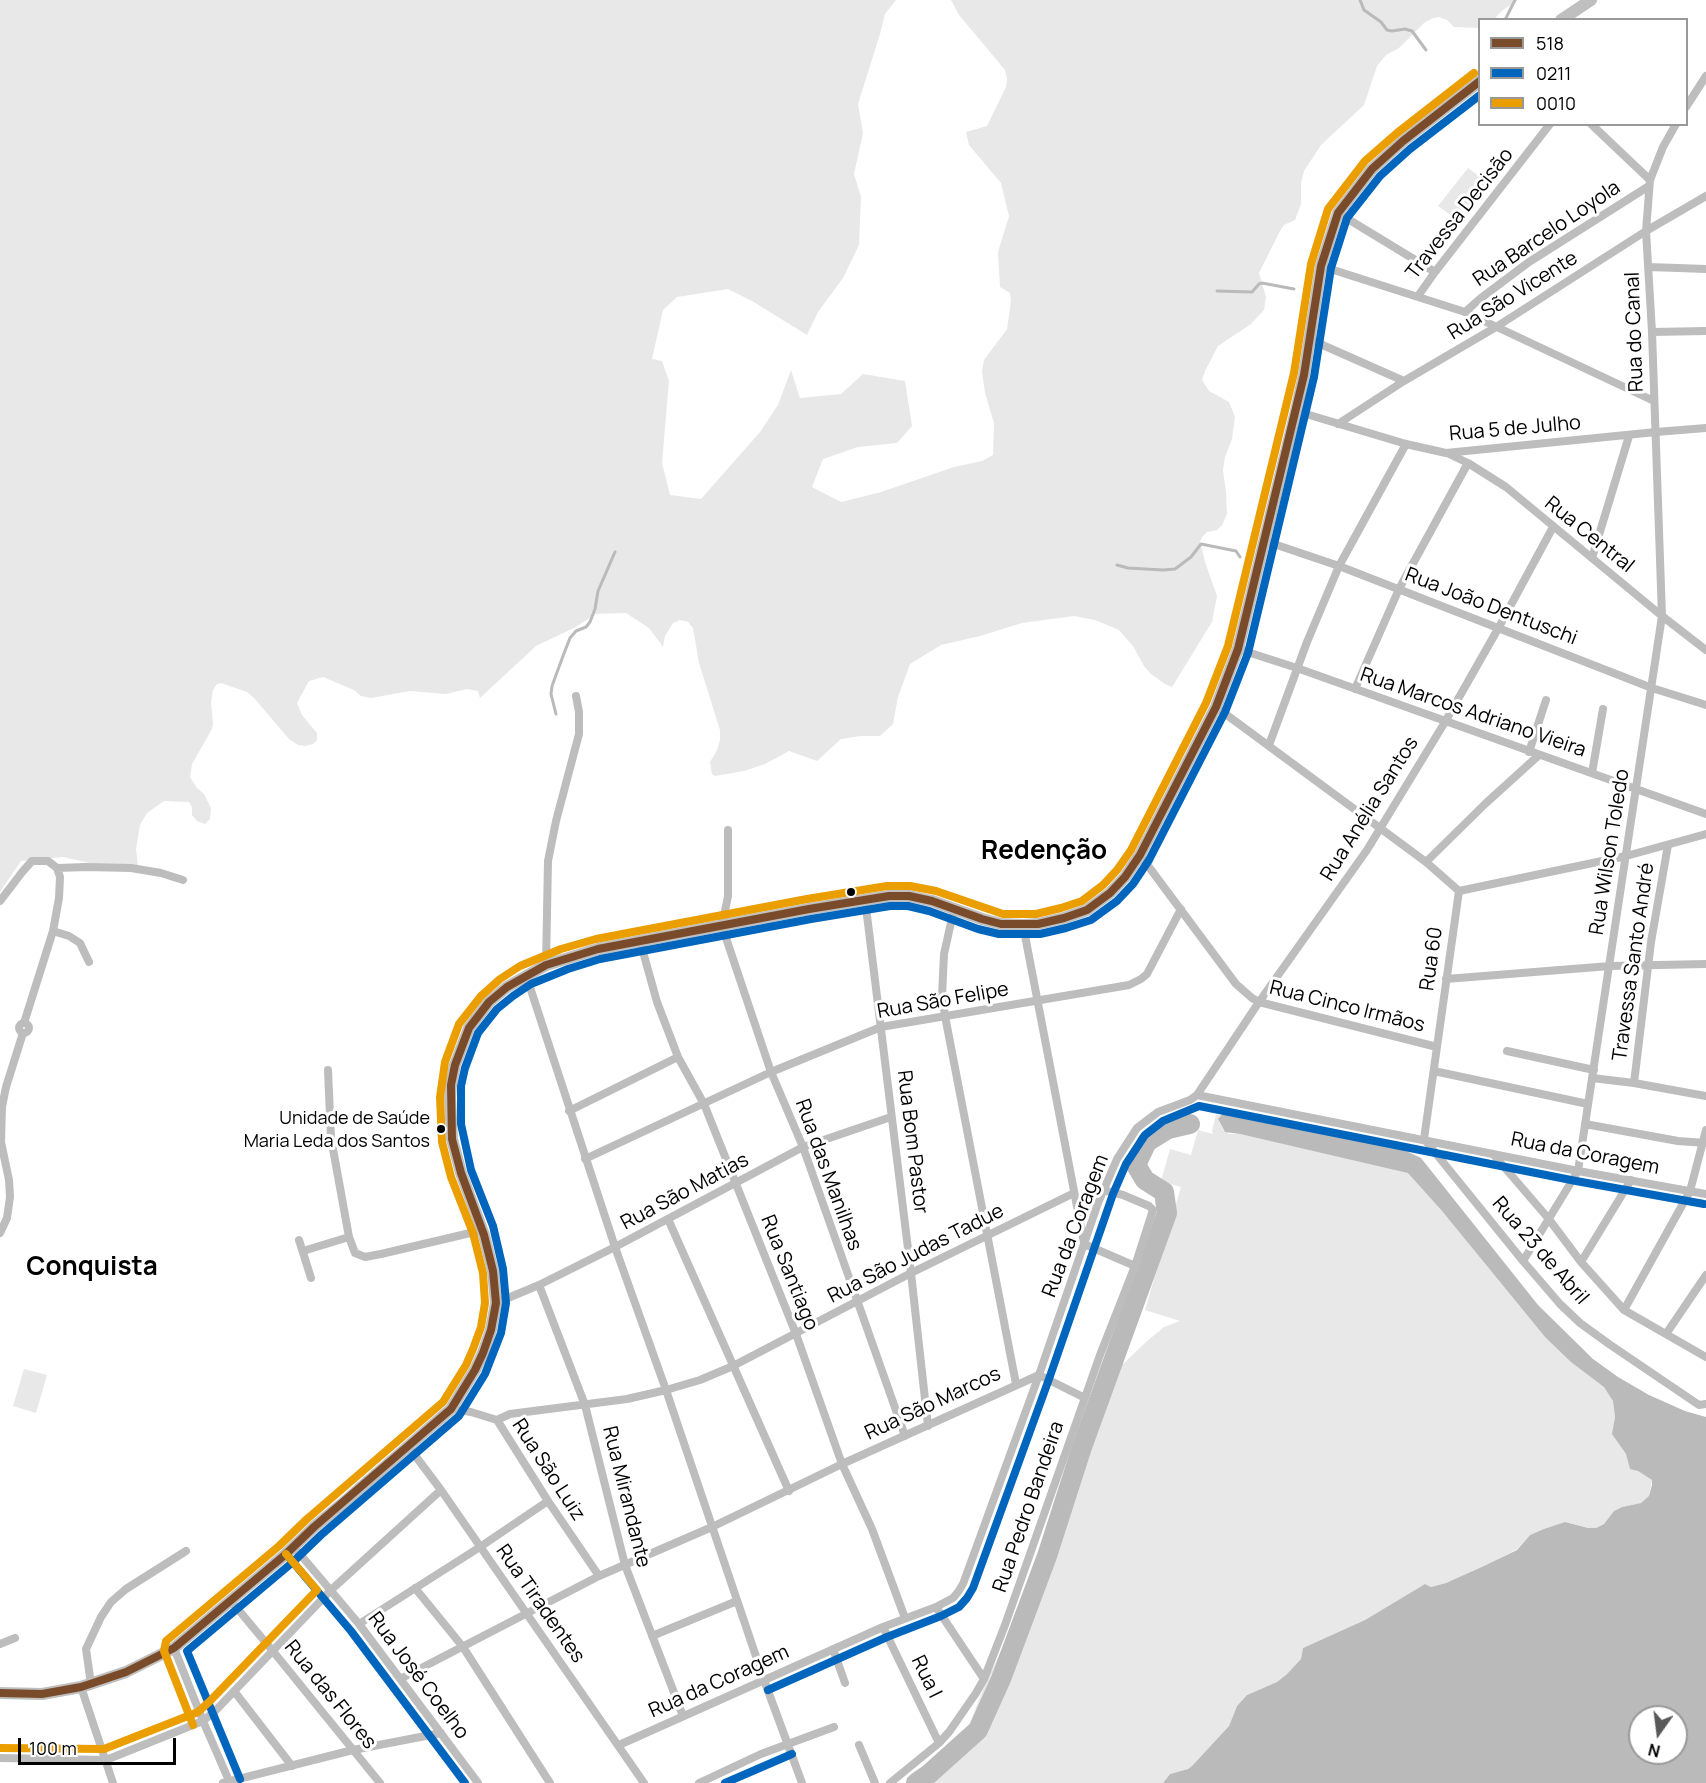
<!DOCTYPE html>
<meta charset="utf-8">
<style>
body{margin:0}
#map{position:relative;width:1706px;height:1783px;overflow:hidden;background:#fff;font-family:Manrope,sans-serif}
canvas{display:block}
.legend{position:absolute;left:1478px;top:18px;width:210px;height:108px;box-sizing:border-box;background:#fff;border:2px solid #999;margin:0;padding:8px 10px;list-style:none;font-size:18px;color:#000}
.legend li{display:flex;align-items:center;gap:12px;height:30px}
.legend b{width:30px;border:2px solid #999}
.north{position:absolute;left:1628px;top:1705px;width:60px;height:60px;box-sizing:border-box;background:#fff;border:2px solid #999;border-radius:50%;rotate:194deg;font-size:16px;font-weight:700;line-height:24px;text-align:center;color:#000}
.north::after{content:'';display:block;margin:auto;width:21px;height:27px;background:#595959;clip-path:polygon(50% 0,100% 100%,50% 72%,0 100%)}
.scale{position:absolute;left:18px;top:1738px;width:158px;height:27px;box-sizing:border-box;border:3px solid #000;border-top:0;padding-left:8px;font-size:18px;line-height:21px;white-space:nowrap;color:#000;-webkit-text-stroke:4px #fff;paint-order:stroke}
</style>
<div id="map">
<canvas width="1706" height="1783"></canvas>
<ul class="legend">
<li><b style="height:8px;background:#7a4b2a"></b>518</li>
<li><b style="height:8px;background:#0065bd"></b>0211</li>
<li><b style="height:8px;background:#eb9e00"></b>0010</li>
</ul>
<div class="north">N</div>
<div class="scale">100 m</div>
</div>
<script>
const ctx = document.querySelector('canvas').getContext('2d');
ctx.lineJoin = 'round';
function fillPath(path, color) { ctx.fillStyle = color; ctx.fill(path, 'evenodd'); }
const toPath = rows => new Path2D(rows.map(r => 'M' + r).join(''));
function stroke(path, color, width, dash) { ctx.strokeStyle = color; ctx.lineWidth = width; ctx.lineCap = dash ? 'butt' : 'round'; ctx.setLineDash(dash || []); ctx.stroke(path); }
function drawText(font, color, halo, rows, align = 'center') {
  ctx.font = font + ' Manrope,sans-serif'; ctx.lineWidth = 6; ctx.setLineDash([]); ctx.textBaseline = 'middle'; ctx.strokeStyle = halo; ctx.fillStyle = color; for (const [text, x, y, turn = 0] of rows) {
    ctx.save(); ctx.translate(x, y); ctx.rotate((+turn || 0) * Math.PI / 180); ctx.textAlign = isNaN(turn) ? turn : align; if (halo) ctx.strokeText(text, 0, 0); ctx.fillText(text, 0, 0); ctx.restore();
  }
}
fillPath(toPath([
 [0,0,896,0,885,14,880,34,858,104,863,133,854,174,861,197,859,245,843,278,818,312,807,335,752,301,728,289,677,297,663,310,652,359,662,361,669,381,662,463,670,495,701,499,760,432,778,405,791,370,800,398,841,394,863,374,905,381,912,426,897,443,858,447,823,459,812,487,841,502,881,492,954,467,982,461,993,455,994,423,985,393,982,371,984,360,1007,329,1011,301,1010,293,1000,287,998,252,1009,216,1001,183,969,145,966,132,987,126,1006,87,1007,79,1005,70,959,15,951,0,1518,0,1503,10,1494,19,1480,20,1479,28,1454,27,1447,20,1439,17,1433,18,1424,23,1399,48,1386,55,1377,66,1364,105,1321,145,1304,171,1301,183,1301,204,1295,220,1284,225,1280,231,1259,273,1266,297,1264,310,1251,324,1218,346,1205,371,1202,380,1209,391,1229,402,1235,417,1232,439,1225,457,1223,470,1226,493,1227,514,1222,525,1217,530,1207,532,1202,537,1200,542,1206,565,1217,596,1212,622,1172,687,1165,684,1151,674,1144,666,1133,646,1119,630,1095,620,1074,616,1022,623,980,636,941,645,910,664,898,697,893,724,880,736,861,736,841,739,817,761,789,751,765,764,744,771,715,776,712,774,710,762,717,750,720,740,720,730,699,663,693,628,688,622,680,620,673,623,665,636,663,647,649,628,626,613,595,614,576,627,536,646,480,698,478,691,467,689,446,694,410,691,371,698,361,696,354,690,323,677,309,681,297,703,302,715,317,733,317,740,313,744,305,746,298,745,289,739,255,699,247,692,221,683,217,684,213,690,211,702,213,724,212,729,192,764,190,777,197,788,204,794,211,808,210,819,205,824,197,821,192,815,192,807,189,802,164,801,147,813,140,825,136,849,138,866,103,866,63,857,21,861,0,892],
 [1468,168,1491,185,1462,223,1438,206],
 [1216,1115,1221,1115,1218,1119,1223,1130,1230,1134,1240,1134,1408,1172,1442,1211,1545,1337,1604,1386,1613,1401,1615,1417,1613,1434,1626,1454,1630,1468,1638,1471,1652,1480,1649,1497,1641,1503,1622,1507,1614,1511,1604,1524,1596,1528,1588,1528,1565,1522,1530,1535,1517,1549,1482,1568,1446,1583,1431,1587,1425,1584,1365,1620,1303,1648,1301,1659,1287,1674,1277,1682,1247,1695,1237,1706,1229,1726,1192,1766,1188,1769,1170,1774,1163,1783,927,1783,962,1743,986,1682,1015,1622,1049,1530,1080,1432,1098,1388,1146,1342,1164,1327,1180,1321,1145,1310,1181,1187,1161,1181,1170,1149,1191,1155,1198,1130,1213,1134,1212,1131],
 [24,1369,47,1375,36,1413,13,1406]
]), '#e8e8e8');
fillPath(toPath([
 [1225,1111,1404,1150,1421,1158,1538,1305,1593,1359,1618,1377,1649,1395,1685,1411,1706,1417,1706,1783,1163,1783,1170,1774,1188,1769,1192,1766,1229,1726,1237,1706,1247,1695,1277,1682,1287,1674,1301,1659,1303,1648,1365,1620,1425,1584,1431,1587,1446,1583,1482,1567,1517,1550,1530,1535,1544,1529,1565,1522,1588,1528,1596,1528,1604,1524,1614,1511,1622,1507,1641,1503,1649,1496,1652,1485,1652,1480,1638,1471,1630,1469,1626,1454,1612,1434,1615,1417,1613,1401,1604,1387,1571,1362,1545,1337,1442,1211,1408,1173,1240,1134,1225,1132,1218,1119],
 [1640,1717,1676,1717,1676,1753,1640,1753]
]), '#bababa');
stroke(toPath([
 [1360,0,1364,10,1381,22,1387,30,1392,31,1405,29,1412,31,1426,50],
 [1505,20,1515,0],
 [1217,291,1252,292,1259,284,1262,283,1294,289],
 [1117,565,1128,568,1163,570,1175,569,1191,557,1201,544,1236,551,1240,557],
 [556,714,551,694,552,686,563,656,570,638,576,631,586,627,590,622,595,609,598,591,615,552]
]), '#bababa', 3);
stroke(toPath([
 [916,1783,929,1774,978,1730,1001,1679,1047,1556,1082,1447,1167,1213,1164,1192,1145,1180,1136,1165,1147,1142,1168,1129,1190,1124]
]), '#bababa', 20);
stroke(toPath([
 [1686,107,1706,76],
 [1591,124,1650,180],
 [1338,213,1435,272],
 [1321,266,1465,312,1654,401],
 [1649,267,1706,269],
 [1418,296,1435,272,1550,124],
 [1465,312,1481,298,1529,262,1649,186],
 [1652,332,1706,331],
 [1309,339,1404,381],
 [1296,411,1406,444,1446,453,1656,432,1706,428],
 [1338,424,1404,381,1496,327,1646,231,1706,196],
 [1449,454,1468,463,1506,487,1662,616,1706,650],
 [1265,541,1339,566,1652,688,1706,705],
 [1592,558,1629,436],
 [1238,649,1297,668,1706,814],
 [1355,689,1399,589,1468,463],
 [1216,707,1426,862,1459,891],
 [1269,745,1307,642,1339,566,1406,444],
 [1529,752,1546,700],
 [1592,773,1603,709],
 [728,830,728,896,722,926,771,1072,803,1147,905,1436],
 [1140,855,1236,984,1252,998,1259,1002,1437,1047],
 [1426,862,1485,804,1539,755],
 [57,868,86,867,131,868,161,873,183,880],
 [1459,891,1626,856,1706,834],
 [865,899,911,1273,928,1426],
 [0,901,23,871,32,861,48,861,57,868,60,877,59,898,53,931,24,1023],
 [954,909,944,954,942,996,945,1016,1016,1384],
 [1023,925,1084,1243],
 [53,931,69,936,80,943,89,962],
 [640,941,657,1002,678,1057,704,1104,796,1334,842,1464,872,1529,905,1618],
 [546,965,548,861,556,821,579,734,579,712,576,696],
 [526,975,615,1247,666,1390,764,1680,802,1783],
 [1446,979,1610,966,1706,964],
 '19 1028a5 5 0 1 1 10 0a5 5 0 1 1-10 0Z',
 [1507,1051,1594,1070],
 [328,1070,331,1138,349,1237,355,1253,365,1257,381,1254,483,1230],
 [1434,1071,1588,1104],
 [1592,1078,1634,1083,1706,1096],
 [1634,1083,1651,942,1668,845],
 [1197,1095,1578,1171,1706,1194],
 [569,1111,678,1057],
 [1585,1124,1678,1141,1706,1143],
 [1424,1139,1459,891],
 [1425,1140,1523,1261,1560,1304,1580,1323,1609,1344,1699,1405,1706,1404],
 [1493,1154,1548,1218,1581,1262,1624,1310,1706,1357],
 [585,1159,771,1072,881,1027,1129,985,1141,979,1147,974,1181,909],
 [668,1219,789,1491],
 [0,1233,7,1218,10,1197,9,1180,1,1142,2,1107,6,1087,23,1033],
 [299,1240,311,1278],
 [1084,1244,1135,1266],
 [303,1251,349,1237],
 [1523,1261,1578,1171,1662,616,1652,332,1646,231,1650,180,1663,147,1676,124],
 [1581,1262,1631,1180],
 [539,1285,585,1405,625,1565,683,1716],
 [496,1303,539,1285,615,1247,803,1147,891,1117],
 [1624,1310,1690,1191,1706,1130],
 [1666,1334,1706,1275],
 [1039,1375,1085,1398],
 [451,1409,471,1412,497,1420,548,1501,599,1576],
 [497,1420,510,1414,627,1399,666,1390,700,1380,733,1366,911,1273,1074,1193],
 [408,1446,441,1490,644,1783],
 [294,1547,359,1624,478,1783],
 [415,1588,463,1647,550,1783],
 [231,1601,272,1650,380,1783],
 [936,1607,984,1679],
 [359,1624,480,1547,548,1501],
 [883,1627,939,1743],
 [652,1636,737,1601],
 [0,1644,15,1638],
 [174,1648,203,1721,230,1783],
 [833,1649,845,1683],
 [402,1678,599,1576,712,1527,842,1464,1039,1375],
 [91,1684,86,1649,101,1617,111,1602,126,1589,186,1551],
 [81,1687,113,1783],
 [234,1691,292,1766],
 [619,1745,883,1627,936,1607,953,1598,958,1592,963,1584,1039,1375,1098,1203,1117,1159,1137,1128,1158,1112,1190,1100,1197,1095,1259,1002,1367,850,1445,722,1499,627,1553,527],
 [859,1745,875,1783],
 [0,1758,106,1760,203,1721,216,1710,331,1590,441,1490],
 [223,1783,353,1750,441,1733],
 [699,1783,761,1754,834,1727],
 [890,1783,939,1743,949,1732,976,1693,984,1679,1005,1625,1100,1355,1135,1266,1153,1210,1149,1206,1123,1195,1103,1190]
]), '#bdbdbd', 8);
stroke(toPath([
 [1561,20,1591,0],
 [0,1693,42,1694,81,1687,126,1672,174,1648,286,1554,314,1527,342,1504,451,1409,475,1370,483,1353,491,1330,496,1303,493,1271,484,1235,461,1173,452,1139,450,1098,451,1085,455,1065,469,1028,489,1002,507,987,546,965,598,949,809,909,889,896,909,896,932,901,982,919,1001,924,1023,925,1038,924,1064,918,1087,910,1110,893,1125,877,1140,855,1216,707,1238,649,1296,411,1304,375,1321,266,1338,213,1372,169,1403,141,1480,81]
]), '#bfbfbf', 12);
stroke(toPath([
 [0,1693,42,1694,81,1687,126,1672,174,1648,286,1554,314,1527,451,1409,475,1370,483,1353,491,1330,496,1303,493,1271,484,1235,461,1173,452,1139,451,1085,455,1065,469,1028,489,1002,507,987,546,965,598,949,809,909,889,896,909,896,932,901,982,919,1001,924,1038,924,1064,918,1087,910,1110,893,1125,877,1140,855,1216,707,1238,649,1304,375,1321,266,1338,213,1372,169,1403,141,1480,81]
]), '#7a4b2a', 8);
stroke(toPath([
 [286,1554,351,1631,465,1783],
 [768,1690,887,1637,941,1616,959,1607,967,1598,973,1588,1049,1379,1113,1194,1126,1164,1145,1135,1163,1121,1199,1106,1576,1181,1704,1204],
 [240,1779,187,1651,293,1562,321,1535,459,1416,485,1374,501,1333,506,1303,503,1269,493,1226,471,1170,461,1124,461,1086,465,1068,478,1033,497,1009,513,996,531,984,568,969,600,959,811,919,890,906,908,906,929,911,978,929,999,934,1040,934,1066,928,1091,920,1117,901,1133,884,1149,860,1225,712,1248,653,1314,377,1331,268,1347,218,1380,176,1410,149,1480,95],
 [725,1783,792,1754]
]), '#0065bd', 8);
stroke(toPath([
 [193,1725,164,1651,166,1641,279,1546,307,1519,443,1402,466,1365,473,1349,481,1327,485,1303,483,1273,473,1233,451,1177,442,1142,440,1097,445,1062,459,1024,481,996,500,979,520,966,561,949,596,939,807,899,887,886,910,886,936,891,1003,914,1036,914,1061,908,1082,901,1103,885,1117,870,1131,850,1206,703,1228,646,1294,373,1311,264,1328,209,1365,161,1397,133,1474,73],
 [0,1748,104,1749,198,1712,209,1702,317,1590,286,1554]
]), '#eb9e00', 8);
for (const [x, y, r, color] of [
 [851,892,5,"#000"],
 [441,1129,5,"#000"]
]) { const dot = new Path2D(); dot.arc(x, y, r, 0, 2 * Math.PI); ctx.fillStyle = color; ctx.fill(dot); stroke(dot, '#fff', 2); }
drawText('18px', '#000', '#fff', [
 ["Unidade de Saúde",430,1119],
 ["Maria Leda dos Santos",430,1142]
], 'right');
drawText('20px', '#000', '#fff', [
 ["Travessa Decisão",1460,214,-52],
 ["Rua Barcelo Loyola",1547,234,-34],
 ["Rua São Vicente",1513,296,-32],
 ["Rua do Canal",1635,332,-92],
 ["Rua 5 de Julho",1515,429,-5],
 ["Rua Central",1589,535,39],
 ["Rua João Dentuschi",1491,607,21],
 ["Rua Marcos Adriano Vieira",1473,713,19],
 ["Rua Anélia Santos",1370,809,-58],
 ["Rua Wilson Toledo",1610,852,-81],
 ["Rua 60",1432,959,-82],
 ["Travessa Santo André",1634,962,-82],
 ["Rua São Felipe",943,1001,-10],
 ["Rua Cinco Irmãos",1347,1007,14],
 ["Rua Bom Pastor",912,1142,83],
 ["Rua da Coragem",1585,1154,11],
 ["Rua das Manilhas",828,1175,70],
 ["Rua São Matias",685,1192,-28],
 ["Rua da Coragem",1076,1226,-69],
 ["Rua 23 de Abril",1540,1251,49],
 ["Rua São Judas Tadue",916,1254,-27],
 ["Rua Santiago",789,1273,68],
 ["Rua São Marcos",933,1404,-25],
 ["Rua São Luiz",548,1470,57],
 ["Rua Mirandante",626,1497,76],
 ["Rua Pedro Bandeira",1029,1507,-71],
 ["Rua Tiradentes",540,1604,55],
 ["Rua José Coelho",418,1676,53],
 ["Rua I",926,1677,64],
 ["Rua da Coragem",719,1682,-24],
 ["Rua das Flores",330,1695,51]
]);
drawText('bold 26px', '#000', '#fff', [
 ["Redenção",1044,852],
 ["Conquista",92,1268]
]);
</script>
